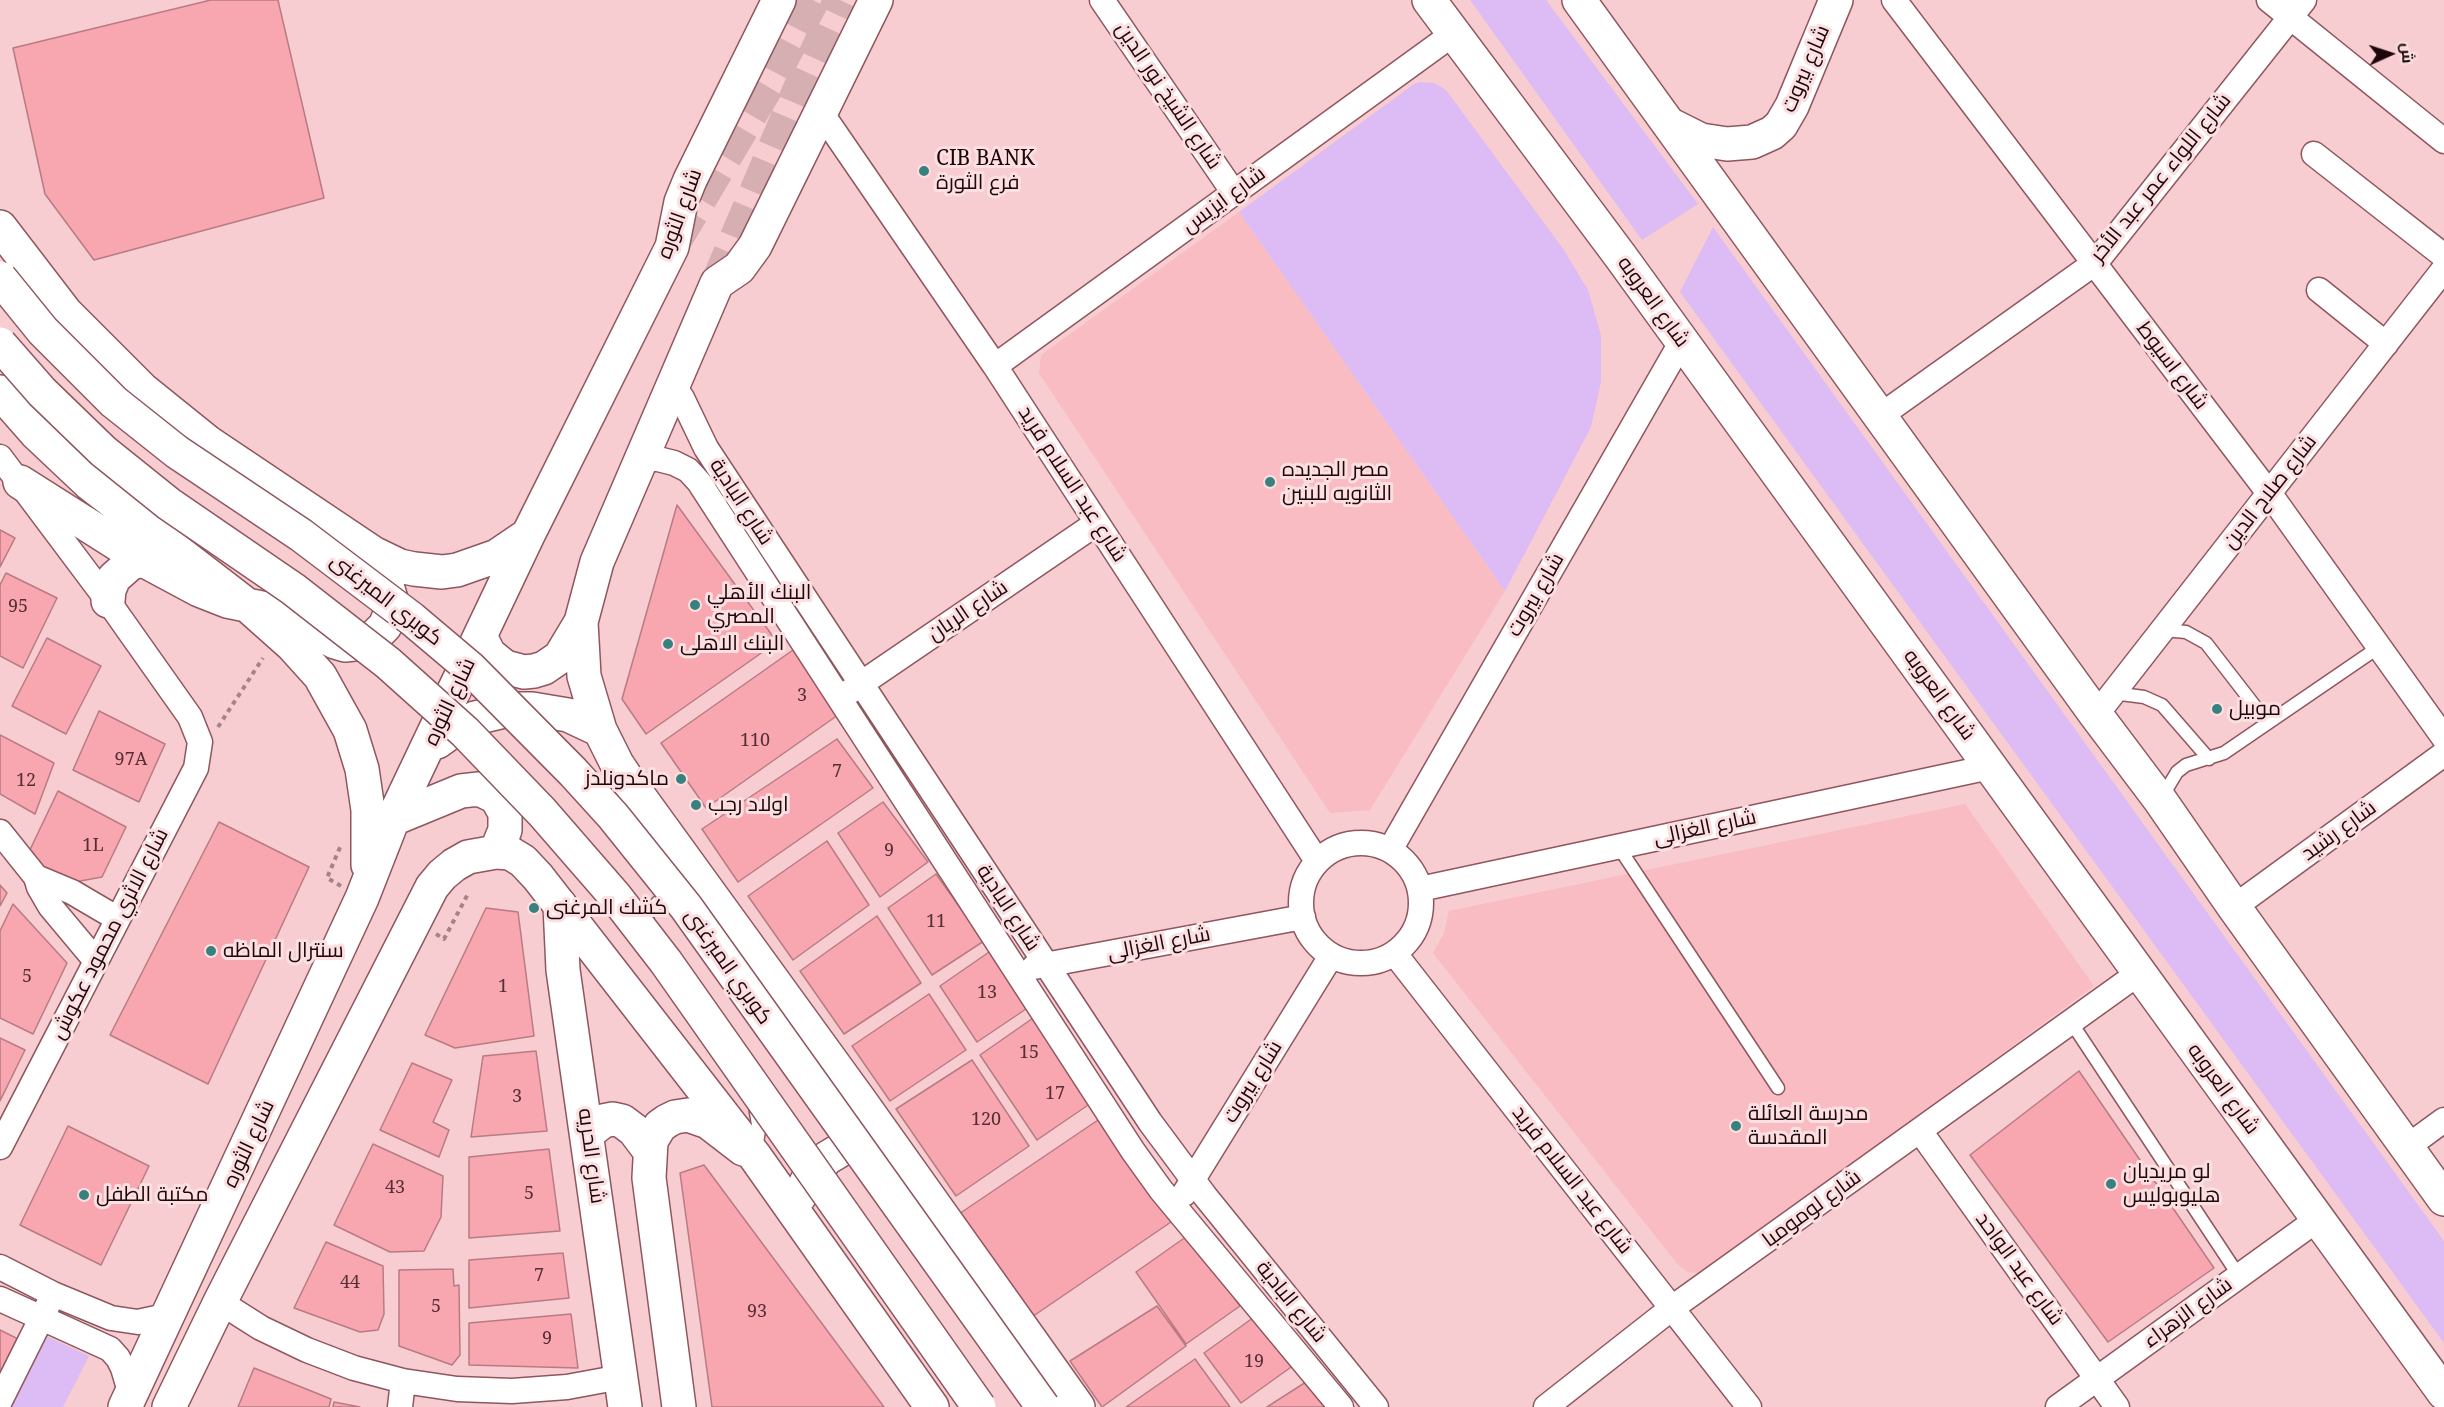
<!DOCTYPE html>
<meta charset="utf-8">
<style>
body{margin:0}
#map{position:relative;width:2444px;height:1407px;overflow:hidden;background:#f7cdd1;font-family:"Noto Serif",Cairo,serif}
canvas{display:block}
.north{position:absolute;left:2360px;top:24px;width:60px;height:60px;-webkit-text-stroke:4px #fbdfe1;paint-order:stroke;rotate:87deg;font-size:16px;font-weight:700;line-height:24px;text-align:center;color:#1d070b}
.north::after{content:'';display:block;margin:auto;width:21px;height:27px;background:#1d070b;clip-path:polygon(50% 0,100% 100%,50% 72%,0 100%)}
</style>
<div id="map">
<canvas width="2444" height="1407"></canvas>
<div class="north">ش</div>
</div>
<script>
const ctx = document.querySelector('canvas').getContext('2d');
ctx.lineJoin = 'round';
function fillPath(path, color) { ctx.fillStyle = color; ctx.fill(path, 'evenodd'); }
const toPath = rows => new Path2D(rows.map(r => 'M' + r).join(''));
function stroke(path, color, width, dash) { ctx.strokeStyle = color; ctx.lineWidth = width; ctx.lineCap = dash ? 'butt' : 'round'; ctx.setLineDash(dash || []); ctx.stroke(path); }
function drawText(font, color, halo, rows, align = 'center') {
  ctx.font = font + ' "Noto Serif",Cairo,serif'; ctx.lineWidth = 6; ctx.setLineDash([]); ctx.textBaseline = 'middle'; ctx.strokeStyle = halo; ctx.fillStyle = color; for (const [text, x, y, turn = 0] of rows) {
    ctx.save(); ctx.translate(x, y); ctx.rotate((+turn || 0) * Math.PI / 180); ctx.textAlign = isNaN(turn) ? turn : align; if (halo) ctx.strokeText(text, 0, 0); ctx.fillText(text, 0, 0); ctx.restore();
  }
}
fillPath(toPath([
 [1239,212,1505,591,1370,810,1330,813,1039,373,1041,355],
 [1965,804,2094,986,1706,1271,1700,1273,1688,1272,1678,1265,1433,953,1444,933,1449,911]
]), '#f8bcc2');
fillPath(toPath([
 [1470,0,1546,0,1698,204,1642,240],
 [1420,82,1434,83,1446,90,1564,250,1588,290,1601,335,1601,382,1591,427,1505,591,1239,212,1414,84],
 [1713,227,2444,1241,2444,1343,1680,292],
 [40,1333,89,1356,63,1407,5,1407]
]), '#ddbbf4');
const building = toPath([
 [211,0,278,0,324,198,94,260,45,194,13,48,211,0],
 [677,505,777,642,646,734,622,699,677,505],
 [0,530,15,538,0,567,0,530],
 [6,573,57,598,23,668,0,656,0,585,6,573],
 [47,638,101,666,66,734,12,706,47,638],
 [793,650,838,715,706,808,661,743,793,650],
 [99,711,165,744,139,802,73,770,99,711],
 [0,735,54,763,35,814,0,794,0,735],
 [837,739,873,788,738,882,702,829,837,739],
 [58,791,126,827,102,877,64,884,26,858,58,791],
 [883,802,928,862,880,897,838,833,883,802],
 [219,822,309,867,208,1084,110,1035,219,822],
 [827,841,869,905,793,960,748,896,827,841],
 [936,874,984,941,932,975,888,908,936,874],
 [0,885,7,893,0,906,0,885],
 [13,904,67,963,33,1034,0,1018,0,931,13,904],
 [486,908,518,912,534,1036,455,1048,425,1035,486,908],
 [877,916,921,983,844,1034,800,971,877,916],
 [992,950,1032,1005,977,1042,940,986,992,950],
 [929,994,966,1050,890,1101,852,1046,929,994],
 [1036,1016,1094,1101,1037,1140,980,1055,1036,1016],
 [0,1038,25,1050,0,1101,0,1038],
 [536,1051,547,1131,471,1137,483,1056,536,1051],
 [972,1060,1029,1146,956,1196,896,1109,972,1060],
 [412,1063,452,1080,433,1122,449,1130,439,1157,380,1130,412,1063],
 [2079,1071,2214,1268,2108,1342,1970,1155,2079,1071],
 [1101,1118,1171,1222,1026,1321,956,1216,1101,1118],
 [68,1126,149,1166,101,1265,20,1225,68,1126],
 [373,1144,443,1176,441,1217,424,1251,390,1252,334,1225,373,1144],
 [549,1149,560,1231,469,1238,469,1157,549,1149],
 [704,1165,884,1407,712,1407,680,1173,704,1165],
 [1190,1234,1240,1306,1186,1344,1136,1272,1190,1234],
 [326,1242,383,1266,384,1314,378,1330,360,1332,294,1308,326,1242],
 [563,1253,569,1298,469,1308,469,1260,563,1253],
 [453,1269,454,1286,459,1285,460,1355,452,1365,399,1346,399,1270,453,1269],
 [1157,1306,1186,1346,1102,1407,1070,1361,1157,1306],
 [571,1314,578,1368,469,1365,469,1323,571,1314],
 [1257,1315,1294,1365,1241,1403,1204,1353,1257,1315],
 [0,1330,18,1339,0,1375,0,1330],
 [1195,1359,1230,1407,1126,1407,1195,1359],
 [254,1368,331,1399,329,1407,238,1407,254,1368],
 [1306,1382,1325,1407,1267,1407,1306,1382],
 [334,1402,360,1407,333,1407,334,1402]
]);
fillPath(building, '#f8a6b0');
stroke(building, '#b97b83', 1.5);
stroke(toPath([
 [675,241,769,84,813,0],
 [717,283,801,85,840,0]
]), '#d6afb3', 33, [33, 16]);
const lane = toPath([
 [2163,630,2186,632,2206,643,2268,723],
 [2113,693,2144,697,2162,705,2209,759],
 [2162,797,2177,772,2186,765,2224,753,2379,647],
 [1618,846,1778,1088],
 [643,925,650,910,658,902,675,898],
 [2071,1022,2239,1276],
 [755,1106,759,1131,756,1148]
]);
const street = toPath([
 [1102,0,1234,193],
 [1894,0,2275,501,2444,738],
 [2269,0,2444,141],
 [820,111,995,366,1317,861],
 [2314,154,2444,256],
 [2319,290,2386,344],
 [995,366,1453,34],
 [673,386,682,398,706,448,1150,1122,1205,1196,1376,1407],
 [1880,416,2085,270,2100,257,2304,0],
 [0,457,108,601,190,717,200,742,196,768,0,1147],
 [641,459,658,459,674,463,688,470,699,482,1133,1151,1161,1190,1341,1407],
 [849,692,1097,523],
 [2096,715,2444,269],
 [0,832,36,877,39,887,50,906,96,961],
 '1301 903a60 60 0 1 1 120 0a60 60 0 1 1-120 0Z',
 [1390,850,1682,341],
 [36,877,72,892,118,919],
 [1420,889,1990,767],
 [2234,907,2444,754],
 [1395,954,1749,1407],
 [1034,967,1303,917],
 [1920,1131,2117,1407],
 [2407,1147,2444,1120],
 [1184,1194,1331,956],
 [0,1267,53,1294,111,1318,138,1322,170,1315],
 [0,1299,110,1349,118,1358,123,1368,131,1395],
 [220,1302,261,1328,307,1350,354,1368,403,1381,457,1389,512,1391,567,1387,621,1377],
 [0,1401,47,1307],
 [400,1407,403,1381],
 [1546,1407,1672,1308,2139,973],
 [2058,1407,2318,1219]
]);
const secondary = toPath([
 [1669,124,1701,140,1727,144,1752,142,1772,133,1781,125,1792,106,1836,0],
 [560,905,563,970,625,1407],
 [588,1133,603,1121,613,1119,622,1121,634,1130,649,1150],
 [679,1407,649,1178,651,1141,660,1126,667,1121,675,1117,688,1115,708,1122,743,1149]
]);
const highway = toPath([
 [876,0,755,246,739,268,717,283,597,562,581,622,584,676,600,730,617,764,631,785,861,1102,1078,1407],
 [1429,0,1621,257,2444,1393],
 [1579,0,2096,715,2160,800,2234,907,2444,1199],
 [0,227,66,313,142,389,209,443,373,553,400,566,414,569,442,572,457,570,497,556,528,535],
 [0,392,37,434,90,484,247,605,292,645,320,676,350,730,362,769,368,810,368,865],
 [20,482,143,560,199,590,227,601,281,612,335,642,345,645,363,643,372,639,385,626,392,609,391,599,385,579],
 [108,601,109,590,114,578,131,563,143,560],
 [480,636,489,654,505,667,524,672,534,671,544,668,560,657,581,622],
 [437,742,458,727,475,718,513,709,532,709,568,715,600,730],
 [393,819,461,791,479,789,496,797,505,813,505,830,496,852],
 [799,1197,807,1181,827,1158,854,1142,881,1135],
 [125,1407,362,898,393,819,528,535,672,247,681,202,690,180,779,0],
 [169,1407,220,1302,432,887,442,875,454,865,468,857,496,852,510,853,523,861,538,877,754,1155,932,1407]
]);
stroke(lane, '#90565e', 15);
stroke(street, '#90565e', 27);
stroke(secondary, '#90565e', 36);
stroke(highway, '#90565e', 36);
stroke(toPath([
 [218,727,263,658],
 [341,886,327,878,341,845],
 [436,934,444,939,469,892]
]), '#a58387', 4, [4.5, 4.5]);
stroke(lane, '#fff', 12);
stroke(street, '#fff', 24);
stroke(secondary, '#fff', 33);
stroke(highway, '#fff', 33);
const secondaryBridge = toPath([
 [0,278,43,331,114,402,177,452,301,535,412,619,470,668,573,772,613,816,686,907,1043,1407],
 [0,344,42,392,103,451,169,504,293,589,388,663,465,732,542,812,615,896,666,962,979,1407]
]);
stroke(secondaryBridge, '#90565e', 36, []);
stroke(secondaryBridge, '#fff', 33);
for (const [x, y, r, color] of [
 [924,171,6,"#39817e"],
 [1270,482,6,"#39817e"],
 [695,605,6,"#39817e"],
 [668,644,6,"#39817e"],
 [2217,709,6,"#39817e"],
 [681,779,6,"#39817e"],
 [696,805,6,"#39817e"],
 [534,908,6,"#39817e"],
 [211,951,6,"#39817e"],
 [1736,1126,6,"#39817e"],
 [2111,1184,6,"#39817e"],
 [84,1195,6,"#39817e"]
]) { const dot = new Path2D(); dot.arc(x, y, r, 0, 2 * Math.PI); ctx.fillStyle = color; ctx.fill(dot); stroke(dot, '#fbdfe1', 2); }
drawText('18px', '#542f34', null, [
 ["95",18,607],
 ["3",802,696],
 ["110",755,741],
 ["97A",131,760],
 ["7",837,772],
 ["12",26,781],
 ["1L",93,846],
 ["9",889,851],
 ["11",936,922],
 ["5",27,977],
 ["1",503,987],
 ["13",987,993],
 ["15",1029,1053],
 ["17",1055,1094],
 ["3",517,1097],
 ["120",986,1120],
 ["43",395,1188],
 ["5",529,1194],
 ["7",539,1276],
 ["44",350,1283],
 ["5",436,1307],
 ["93",757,1312],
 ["9",547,1339],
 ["19",1254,1362]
]);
drawText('21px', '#1d070b', '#fbdfe1', [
 ["شارع بيروت",1806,69,-67],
 ["شارع الشيخ نور الدين",1168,96,56],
 ["شارع اللواء عمر عبد الأخر",2161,178,-51],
 ["شارع ايزيس",1224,200,-36],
 ["شارع الثوره",680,214,-70],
 ["شارع العروبه",1653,302,54],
 ["شارع اسيوط",2172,366,53],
 ["شارع عبد السلام فريد",1072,484,57],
 ["شارع صلاح الدين",2270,492,-52],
 ["شارع البادية",741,502,57],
 ["شارع بيروت",1536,595,-60],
 ["كوبري الميرغنى",386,600,38],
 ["شارع الريان",968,611,-34],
 ["شارع العروبه",1939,695,54],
 ["شارع الثوره",450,702,-65],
 ["شارع الغزالى",1705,828,-12],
 ["شارع رشيد",2339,831,-36],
 ["شارع البادية",1008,908,57],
 ["شارع الاثري محمود عكوش",110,934,-63],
 ["شارع الغزالى",1159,944,-11],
 ["كوبري الميرغنى",728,967,55],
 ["شارع بيروت",1253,1082,-58],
 ["شارع العروبه",2223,1089,54],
 ["شارع الثوره",249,1144,-65],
 ["شارع الحريه",591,1156,82],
 ["شارع عبد السلام فريد",1572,1180,52],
 ["شارع لومومبا",1812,1209,-36],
 ["شارع عبد الواحد",2019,1269,54],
 ["شارع البادية",1291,1302,51],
 ["شارع الزهراء",2188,1313,-36]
]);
drawText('21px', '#1d070b', '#fbdfe1', [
 ["CIB BANK",936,159],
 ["فرع الثورة",936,183],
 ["مصر الجديده",1282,470],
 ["الثانويه للبنين",1282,494],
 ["البنك الأهلي",707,593],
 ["المصري",707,617],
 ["البنك الاهلى",680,644],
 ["موبيل",2229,709],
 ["ماكدونلدز",669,779,"right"],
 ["اولاد رجب",708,805],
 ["كشك المرغنى",546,908],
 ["سنترال الماظه",223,951],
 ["مدرسة العائلة",1748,1114],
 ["المقدسة",1748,1138],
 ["لو مريديان",2123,1172],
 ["هليوبوليس",2123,1196],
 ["مكتبة الطفل",96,1195]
], 'left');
</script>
